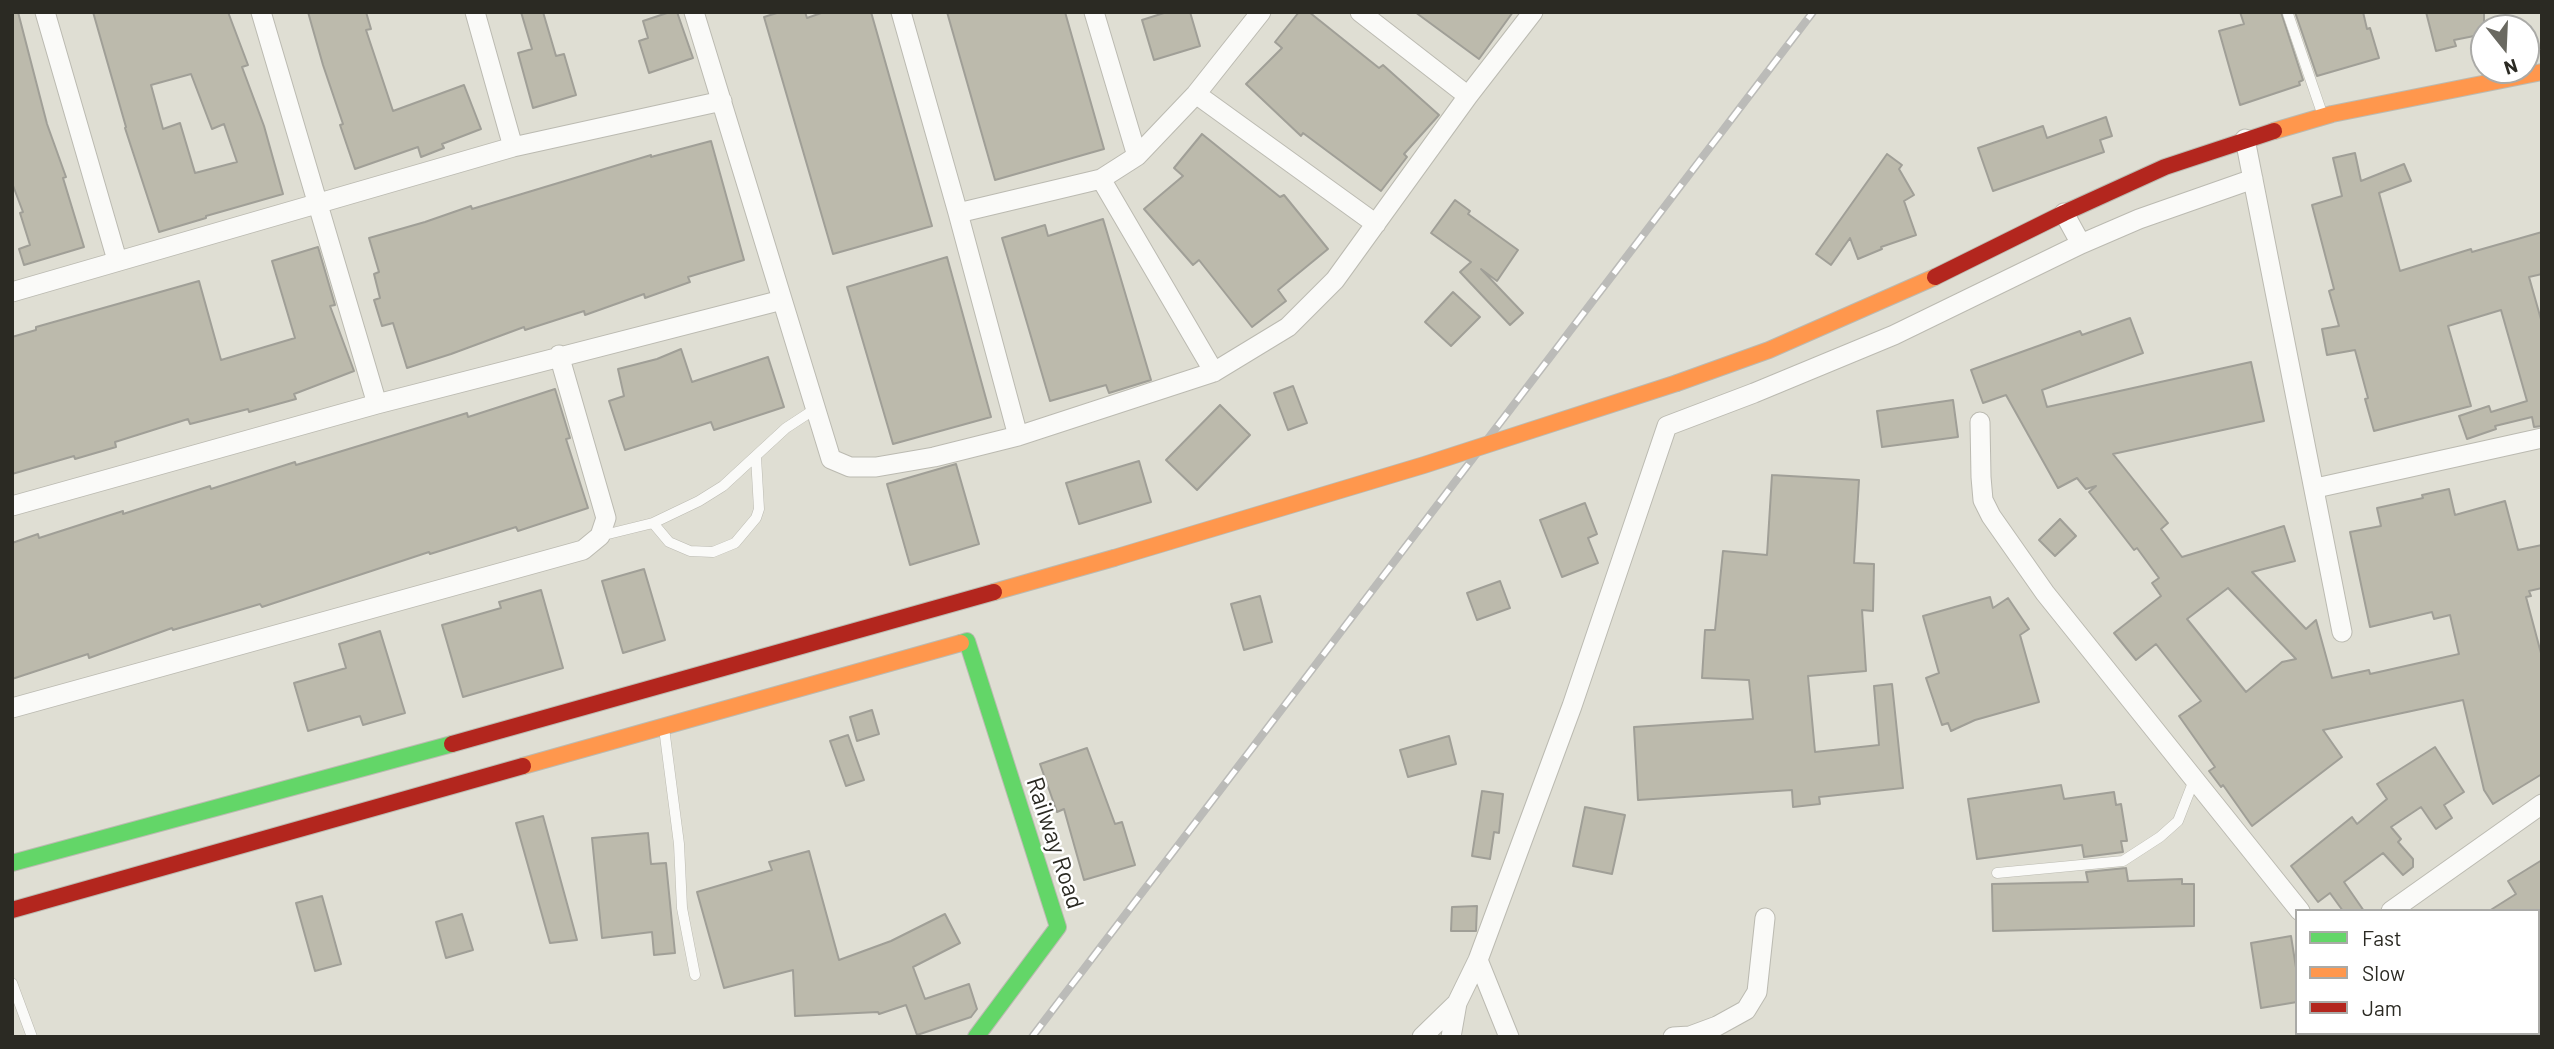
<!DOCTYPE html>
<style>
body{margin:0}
#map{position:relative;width:2554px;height:1049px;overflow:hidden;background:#dfded3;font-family:Barlow,sans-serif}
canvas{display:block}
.frame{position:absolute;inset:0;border:14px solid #2b2a23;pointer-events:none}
.legend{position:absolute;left:2295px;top:909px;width:245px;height:126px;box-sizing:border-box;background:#fff;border:2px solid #aaaaa7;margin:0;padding:9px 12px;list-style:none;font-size:21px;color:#2b2a23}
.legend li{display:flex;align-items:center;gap:14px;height:35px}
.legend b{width:35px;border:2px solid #aaaaa7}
.north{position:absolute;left:2470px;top:14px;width:70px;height:70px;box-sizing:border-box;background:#fff;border:2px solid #aaaaa7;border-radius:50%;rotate:162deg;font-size:19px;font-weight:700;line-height:28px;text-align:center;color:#2b2a23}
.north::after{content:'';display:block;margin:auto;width:24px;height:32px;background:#6a6961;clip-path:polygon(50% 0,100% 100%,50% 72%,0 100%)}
</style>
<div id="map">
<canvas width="2554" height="1049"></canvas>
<div class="frame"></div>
<ul class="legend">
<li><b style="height:9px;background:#63d668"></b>Fast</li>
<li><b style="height:9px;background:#ff974d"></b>Slow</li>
<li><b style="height:9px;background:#b3261e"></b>Jam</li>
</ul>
<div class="north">N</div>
</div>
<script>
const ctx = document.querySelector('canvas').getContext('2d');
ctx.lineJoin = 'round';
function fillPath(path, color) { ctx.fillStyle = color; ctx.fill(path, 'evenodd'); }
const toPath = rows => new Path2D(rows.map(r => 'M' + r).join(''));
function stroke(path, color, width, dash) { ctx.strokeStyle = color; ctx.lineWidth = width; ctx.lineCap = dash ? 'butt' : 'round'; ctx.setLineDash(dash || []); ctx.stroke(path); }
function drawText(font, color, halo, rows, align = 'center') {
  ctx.font = font + ' Barlow,sans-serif'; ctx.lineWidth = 5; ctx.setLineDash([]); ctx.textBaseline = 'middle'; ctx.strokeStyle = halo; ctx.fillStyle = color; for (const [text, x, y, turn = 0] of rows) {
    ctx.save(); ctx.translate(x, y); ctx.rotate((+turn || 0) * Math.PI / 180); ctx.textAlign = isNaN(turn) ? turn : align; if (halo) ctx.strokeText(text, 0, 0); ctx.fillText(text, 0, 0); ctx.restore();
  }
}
const building = toPath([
 [12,12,18,12,47,124,66,177,63,178,84,247,24,265,19,249,30,245,20,213,23,212,12,183,12,12],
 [93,12,228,12,248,65,242,67,264,126,283,194,206,216,206,218,159,232,125,128,126,127,93,12],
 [191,74,212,129,224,124,237,162,195,173,180,123,163,129,151,85,191,74],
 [308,12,366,12,371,29,366,30,393,111,464,85,481,129,442,144,444,148,421,157,418,147,355,169,340,125,343,124,323,65,308,12],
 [521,12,543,12,556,56,564,54,576,95,533,108,518,53,532,49,521,12],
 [670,12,677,12,693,58,649,73,639,41,648,38,643,21,670,12],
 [780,12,805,12,807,18,824,12,871,12,932,226,833,254,764,17,780,12],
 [947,12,1065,12,1104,149,995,180,947,12],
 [1167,12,1190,12,1200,46,1154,60,1142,20,1167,12],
 [1299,12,1309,12,1379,68,1383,65,1439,115,1404,154,1407,157,1381,191,1303,133,1301,136,1246,84,1282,48,1275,42,1299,12],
 [1415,12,1513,12,1479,59,1415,12],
 [2240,12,2281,12,2303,80,2299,82,2300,85,2240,105,2219,31,2244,24,2240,12],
 [2295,12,2363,12,2367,29,2370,28,2379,58,2317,76,2295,12],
 [2426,12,2484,12,2484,34,2454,40,2456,46,2436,51,2426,12],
 [2106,117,2112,136,2100,140,2104,152,1993,191,1978,148,2043,126,2047,138,2106,117],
 [1202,134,1280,197,1284,195,1328,249,1278,290,1286,301,1252,327,1199,260,1193,265,1144,209,1183,176,1174,168,1202,134],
 [711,141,744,260,688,277,690,282,645,298,644,294,585,315,584,311,525,330,524,327,451,354,407,368,393,323,382,326,374,300,380,298,374,274,379,272,369,238,425,222,471,206,472,209,651,155,651,157,711,141],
 [2355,153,2361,181,2404,164,2411,181,2379,193,2400,271,2471,249,2472,252,2542,232,2542,274,2529,277,2542,323,2542,426,2534,427,2532,417,2495,426,2496,429,2467,439,2459,416,2489,406,2491,412,2527,401,2501,310,2448,326,2471,406,2374,431,2365,399,2368,398,2355,350,2327,355,2322,329,2339,326,2329,291,2334,289,2312,205,2342,196,2333,158,2355,153],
 [1887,154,1902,165,1899,169,1914,195,1904,201,1916,235,1881,247,1882,249,1858,259,1850,238,1831,265,1816,254,1887,154],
 [1455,200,1470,211,1468,214,1518,250,1497,281,1481,269,1523,313,1510,325,1460,272,1471,262,1431,233,1455,200],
 [1103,219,1151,380,1109,393,1106,385,1050,401,1002,238,1045,225,1048,236,1103,219],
 [318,247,335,305,330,306,354,371,294,394,296,399,249,412,248,409,190,424,188,419,115,442,116,447,75,459,74,456,12,474,12,337,36,330,36,327,199,281,221,360,295,338,272,261,318,247],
 [947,257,991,417,893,444,847,287,947,257],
 [1453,292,1480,317,1451,346,1425,322,1453,292],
 [2130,318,2143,353,2042,390,2047,407,2251,362,2264,421,2113,454,2168,523,2161,529,2182,557,2284,526,2295,561,2252,572,2306,629,2316,620,2332,678,2369,670,2370,674,2459,654,2450,615,2434,619,2432,612,2370,627,2350,532,2381,526,2377,508,2423,498,2422,495,2449,489,2455,515,2505,501,2518,550,2542,545,2542,588,2529,591,2531,596,2526,597,2542,657,2542,774,2493,804,2484,790,2463,700,2323,730,2342,757,2252,826,2223,785,2221,787,2209,771,2215,767,2179,716,2201,701,2156,644,2136,660,2114,633,2161,596,2152,583,2159,578,2137,548,2134,550,2089,492,2096,486,2086,489,2077,478,2058,488,2006,395,1983,403,1971,370,2080,331,2082,335,2130,318],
 [2228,588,2296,659,2282,662,2246,692,2187,619,2228,588],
 [681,349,692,382,768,357,784,407,714,430,711,422,625,450,609,401,624,396,618,369,657,359,681,349],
 [1293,386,1307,423,1288,430,1274,393,1293,386],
 [555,389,570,438,566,439,588,508,518,531,516,527,430,554,429,552,262,607,260,604,173,630,172,628,89,658,88,654,12,679,12,543,38,534,39,538,123,511,123,514,210,486,211,489,295,462,296,465,467,413,468,417,555,389],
 [1953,400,1958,437,1882,447,1877,411,1953,400],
 [1220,405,1250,435,1197,490,1166,460,1220,405],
 [1139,461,1151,502,1079,524,1066,483,1139,461],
 [956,464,979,544,910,565,887,484,956,464],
 [1772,475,1859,480,1854,563,1874,564,1873,611,1862,610,1866,671,1808,676,1815,752,1879,745,1874,686,1892,684,1903,788,1819,797,1820,804,1793,807,1792,790,1638,800,1634,727,1753,719,1749,680,1702,678,1705,630,1715,630,1723,551,1767,555,1772,475],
 [1585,503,1597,534,1588,538,1598,563,1562,577,1540,520,1585,503],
 [2060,519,2076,536,2055,556,2039,540,2060,519],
 [644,569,665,640,623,653,602,581,644,569],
 [1500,581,1510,608,1477,620,1467,593,1500,581],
 [541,590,563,668,463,697,442,625,501,608,499,602,541,590],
 [1260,596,1272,642,1244,650,1231,604,1260,596],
 [1990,597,1993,608,2008,598,2029,629,2020,635,2039,702,1975,720,1951,731,1948,723,1942,725,1926,678,1939,673,1923,616,1990,597],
 [380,631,405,713,363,725,360,716,308,731,294,683,346,668,339,644,380,631],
 [872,710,879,734,857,741,850,717,872,710],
 [848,735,864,780,846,786,830,741,848,735],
 [1449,736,1456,764,1408,777,1400,750,1449,736],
 [2435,747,2464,792,2444,805,2452,818,2436,829,2421,807,2391,827,2401,839,2398,842,2413,859,2413,867,2403,875,2383,853,2344,882,2364,911,2343,911,2330,893,2318,902,2291,866,2352,817,2357,824,2387,799,2377,784,2435,747],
 [1087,748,1115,824,1122,822,1135,865,1084,880,1064,809,1057,812,1040,764,1087,748],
 [2061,785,2064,799,2114,792,2116,805,2121,804,2127,841,2121,841,2123,852,2084,857,2082,845,1977,859,1968,799,2061,785],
 [1482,791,1503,794,1499,833,1494,832,1490,859,1472,856,1482,791],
 [1585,807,1625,815,1612,874,1573,866,1585,807],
 [543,816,577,940,550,943,516,823,543,816],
 [648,833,651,864,666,863,675,953,654,955,652,932,602,938,592,838,648,833],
 [809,851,839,960,891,941,945,914,960,943,913,967,925,999,969,984,977,1009,971,1017,917,1035,906,1005,879,1014,878,1012,795,1016,793,970,724,988,697,892,772,870,769,862,809,851],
 [2542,860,2542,911,2489,911,2516,894,2508,881,2542,860],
 [2126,868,2128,881,2182,879,2182,884,2194,884,2194,926,1993,931,1992,884,2088,882,2086,872,2126,868],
 [322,896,341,964,315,971,296,903,322,896],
 [1477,906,1476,931,1451,931,1452,907,1477,906],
 [462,914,473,950,446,958,436,922,462,914],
 [2291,936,2297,974,2297,1002,2261,1008,2251,943,2291,936]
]);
fillPath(building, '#bcbaac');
stroke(building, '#a09f97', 2);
const lane = toPath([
 [2288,14,2323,116],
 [653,523,669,542,690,551,713,552,735,543,756,518,759,509,756,457],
 [600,536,653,523,699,501,723,486,786,428,815,409],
 [664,728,679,844,682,908,695,975],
 [1997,873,2123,861,2160,837,2178,821,2194,780],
 [12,983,32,1037]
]);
const street = toPath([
 [45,12,117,260],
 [261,12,377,404],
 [475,12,513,147],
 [694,12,831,459,850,467,876,467,934,457,1018,436,1214,372,1288,327,1335,280,1468,96,1533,12],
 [901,12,958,213,1018,436],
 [1094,12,1137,156],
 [1360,12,1468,96],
 [1196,94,1376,224],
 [2245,139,2342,632],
 [1101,179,1214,372],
 [958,213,1101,179,1137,156,1196,94,1261,12],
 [2064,213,2081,244],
 [12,292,513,147,722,101],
 [1980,422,1981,477,1983,500,1991,516,2045,593,2300,911],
 [2316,488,2542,438],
 [12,506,377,404,782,300],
 [12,708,583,550,600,536,606,518,559,355],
 [2391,911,2542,804],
 [1478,960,1509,1037],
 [2400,1033,2403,1037],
 [1422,1037,1457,1003,1478,960,1572,706,1667,426,1754,393,1894,335,2081,244,2139,219,2253,179],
 [1451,1037,1457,1003],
 [1673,1037,1690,1036,1717,1026,1746,1010,1757,992,1765,918]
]);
const fast = toPath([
 [961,643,967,641,1058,927,976,1037],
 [12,863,452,744]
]);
const slow = toPath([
 [2274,131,2332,114,2542,72],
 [1677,383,1769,350,1935,277],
 [994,592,1114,558],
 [523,766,961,643]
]);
const jam = toPath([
 [1935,277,2064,213,2165,167,2274,131],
 [452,744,994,592],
 [12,910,523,766]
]);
stroke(lane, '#bbbab1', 11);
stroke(street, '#bbbab1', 21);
stroke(fast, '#bbbab1', 18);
stroke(slow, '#bbbab1', 18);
stroke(jam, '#bbbab1', 18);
stroke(lane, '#fafaf8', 10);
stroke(street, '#fafaf8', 19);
stroke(fast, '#63d668', 16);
stroke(slow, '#ff974d', 16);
stroke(jam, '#b3261e', 16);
const rail = toPath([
 [1032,1037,1813,12]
]);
stroke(rail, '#bbbbb8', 8);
stroke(rail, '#fff', 5, [16]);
const slowBridge = toPath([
 [1114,558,1424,465,1677,383]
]);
stroke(slowBridge, '#bbbab1', 18, []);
stroke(slowBridge, '#ff974d', 16);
drawText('24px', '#2b2a23', '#fff', [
 ["Railway Road",1055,843,72]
]);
</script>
